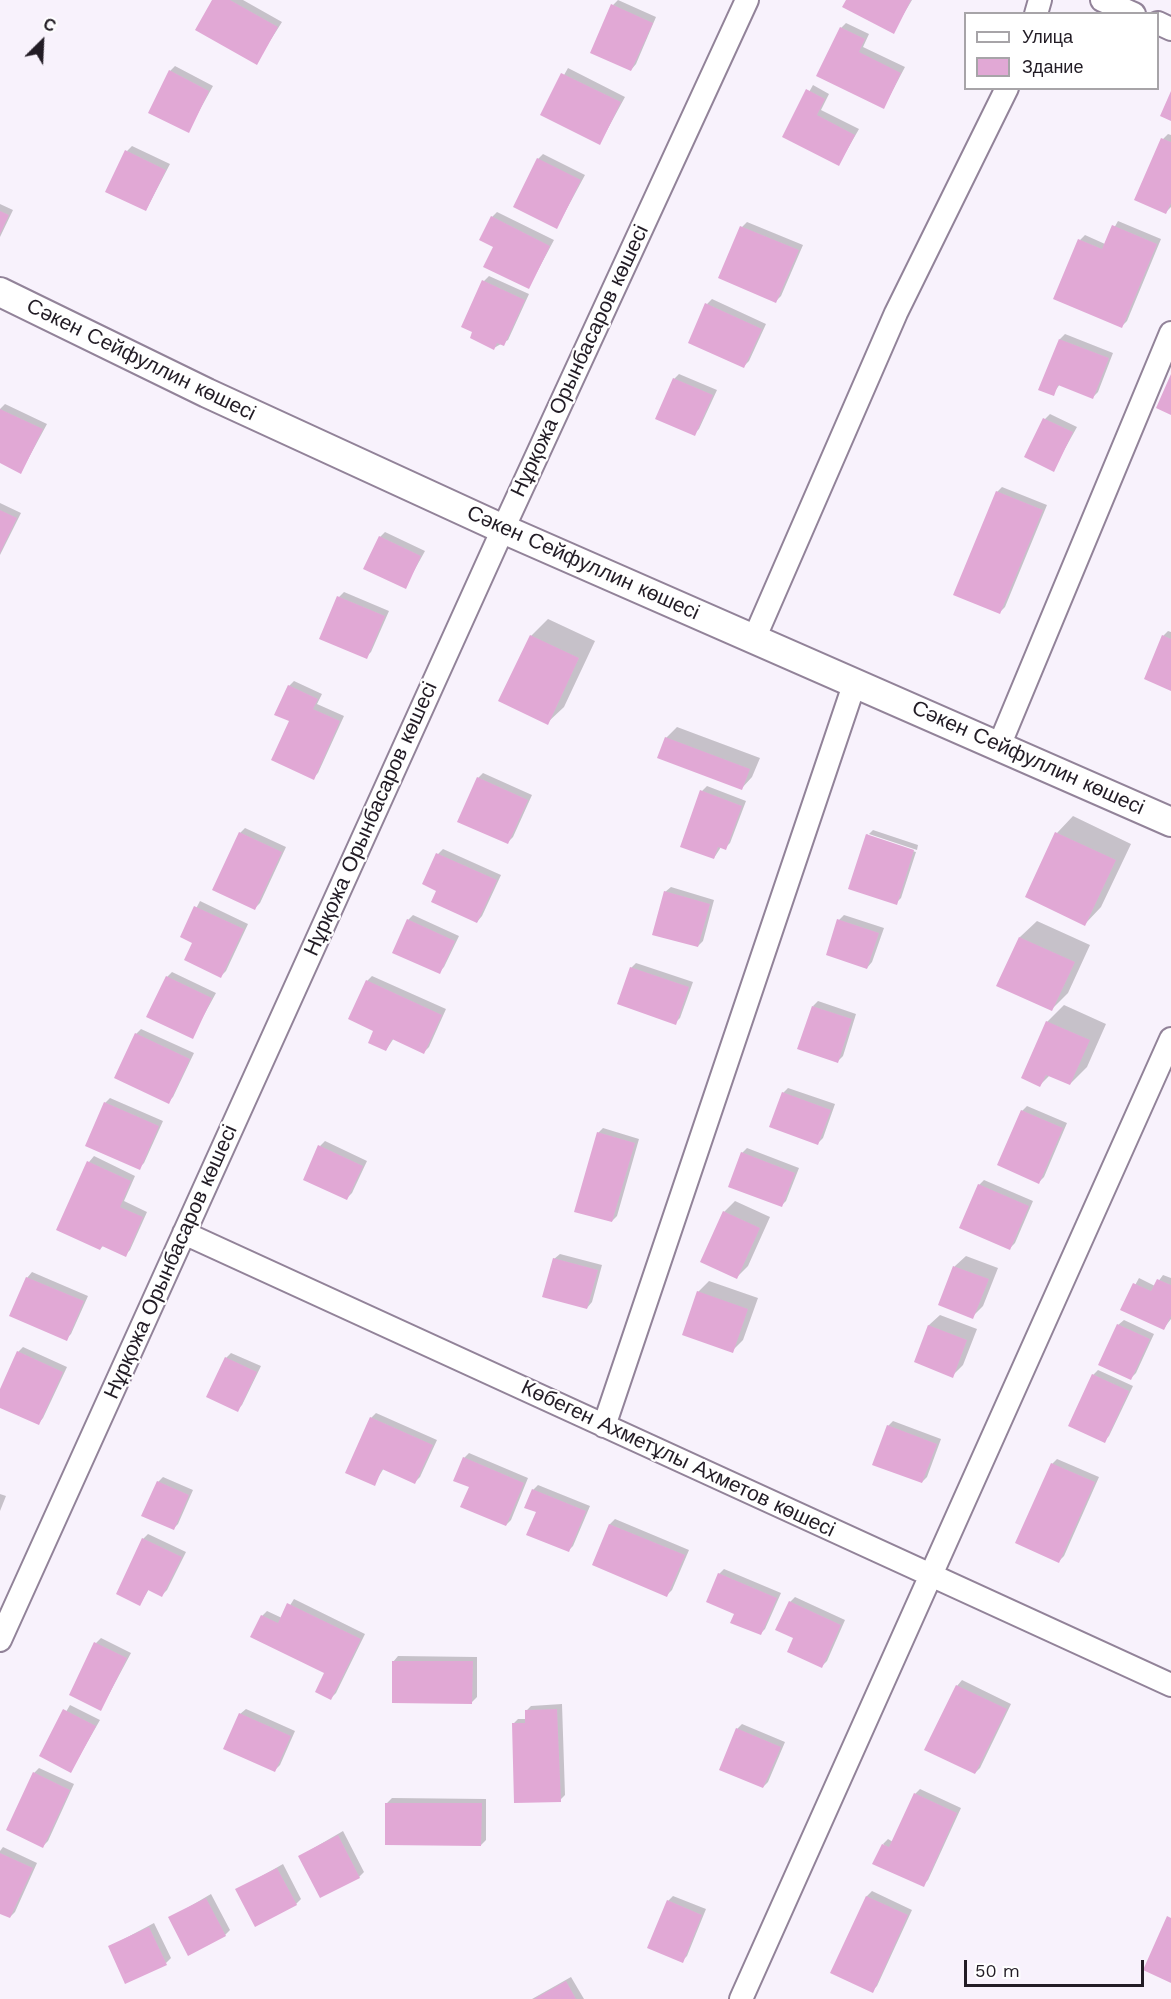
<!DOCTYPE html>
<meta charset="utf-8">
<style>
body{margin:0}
#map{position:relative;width:1171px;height:1999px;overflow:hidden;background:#f8f2fc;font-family:"Work Sans",sans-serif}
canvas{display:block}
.legend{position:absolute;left:964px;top:12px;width:195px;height:78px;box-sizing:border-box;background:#fff;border:2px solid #a7a4a8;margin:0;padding:8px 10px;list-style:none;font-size:18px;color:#221c25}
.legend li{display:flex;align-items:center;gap:12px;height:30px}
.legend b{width:30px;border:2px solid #a7a4a8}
.north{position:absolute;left:12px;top:12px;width:60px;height:60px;-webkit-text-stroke:4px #fff;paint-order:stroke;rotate:24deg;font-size:16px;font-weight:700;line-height:24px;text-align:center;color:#221c25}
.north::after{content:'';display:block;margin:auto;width:21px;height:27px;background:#221c25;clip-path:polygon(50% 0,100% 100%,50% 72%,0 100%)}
.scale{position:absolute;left:964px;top:1960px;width:180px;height:27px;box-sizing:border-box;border:3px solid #221c25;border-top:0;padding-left:8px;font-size:18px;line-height:21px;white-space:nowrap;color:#221c25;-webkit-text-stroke:4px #fff;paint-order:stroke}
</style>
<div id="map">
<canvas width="1171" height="1999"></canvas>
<ul class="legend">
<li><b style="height:8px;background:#fff"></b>Улица</li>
<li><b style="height:16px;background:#e1a8d5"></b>Здание</li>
</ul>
<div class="north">С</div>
<div class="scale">50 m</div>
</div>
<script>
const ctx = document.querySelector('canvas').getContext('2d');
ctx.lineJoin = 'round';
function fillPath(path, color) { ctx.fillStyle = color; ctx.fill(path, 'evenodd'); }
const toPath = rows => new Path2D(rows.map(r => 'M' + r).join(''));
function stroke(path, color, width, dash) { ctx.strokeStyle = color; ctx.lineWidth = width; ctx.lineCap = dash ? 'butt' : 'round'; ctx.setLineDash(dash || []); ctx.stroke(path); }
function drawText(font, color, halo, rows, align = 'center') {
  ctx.font = font + ' "Work Sans",sans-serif'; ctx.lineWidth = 4.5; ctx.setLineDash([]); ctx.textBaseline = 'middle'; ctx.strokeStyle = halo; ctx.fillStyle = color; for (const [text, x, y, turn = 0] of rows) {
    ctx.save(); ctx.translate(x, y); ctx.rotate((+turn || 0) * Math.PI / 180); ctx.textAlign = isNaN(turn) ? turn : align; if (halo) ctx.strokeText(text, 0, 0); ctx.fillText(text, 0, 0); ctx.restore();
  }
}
fillPath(toPath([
 [214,0,243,0,282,22,256,63],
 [618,0,656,17,636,64,631,70,613,5],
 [847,0,912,0,893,32],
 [846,23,869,34,863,47,905,67,884,107,841,28],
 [175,66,213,86,188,131,170,71],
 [568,68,625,97,600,143,542,114],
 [813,85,829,94,821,110,859,129,839,164,784,137],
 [1168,134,1171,135,1171,207,1166,212,1136,199,1163,139],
 [132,146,170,164,146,210,127,151],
 [543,154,585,175,557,227,538,159],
 [0,204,13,210,0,237],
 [497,212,554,240,529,287,495,246,492,217],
 [1118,221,1161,239,1127,321,1122,326,1080,240,1085,235,1105,244],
 [747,222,803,245,781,296,776,301,742,227],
 [489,276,529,294,508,340,494,348,484,281],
 [712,299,766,324,749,361,744,366,707,304],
 [1065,334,1113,353,1098,392,1093,397,1060,384,1053,394,1060,339],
 [679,374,717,390,699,429,694,434,657,418,674,379],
 [5,404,47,424,21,472,0,462,0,409],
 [1050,414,1077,427,1053,470,1045,419],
 [1002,487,1047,505,1005,607,1000,612,997,492],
 [0,503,21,513,0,555],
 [385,532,425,551,405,587,380,537],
 [344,592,389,611,371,652,366,657,339,597],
 [548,619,595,641,564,707,547,723,531,636],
 [1168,631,1171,632,1171,689,1163,636],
 [294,681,322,694,317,704,344,716,318,773,313,778,291,720,289,686],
 [677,727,760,758,752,777,742,788,666,738],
 [483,773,532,795,513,837,508,842,478,778],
 [707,786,746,801,730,843,725,848,721,847,714,858,702,791],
 [1073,816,1131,844,1101,907,1085,924,1027,896,1057,833],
 [245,828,286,847,260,903,255,908,240,833],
 [873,830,918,845,917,850,869,834],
 [868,834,868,837,916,852,901,898,896,903,867,835],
 [443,849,501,875,482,916,477,922,438,890,438,854],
 [671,887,714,900,703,941,698,946,665,892],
 [200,901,248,924,226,971,221,976,194,942,182,936],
 [413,915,459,936,444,967,439,972,408,920],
 [844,915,884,928,872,962,867,968,827,954,839,920],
 [1037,921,1090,945,1068,993,1052,1009,998,985,1020,937],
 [636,963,693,982,680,1018,675,1023,631,968],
 [172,972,216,993,192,1037,167,977],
 [372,976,446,1009,429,1047,424,1052,394,1038,386,1050,375,1030,367,981],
 [818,1001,856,1014,843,1056,838,1061,813,1006],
 [1064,1005,1106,1024,1087,1067,1070,1084,1050,1075,1040,1085,1047,1022],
 [141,1029,194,1053,173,1097,168,1102,136,1034],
 [788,1088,835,1104,823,1138,817,1144,783,1093],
 [110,1098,163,1121,144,1163,139,1168,105,1103],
 [1027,1106,1067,1123,1044,1177,1039,1182,1022,1111],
 [603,1128,639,1139,617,1216,612,1221,598,1133],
 [325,1141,367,1161,352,1193,347,1198,320,1146],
 [747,1148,799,1168,786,1201,781,1206,742,1153],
 [94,1156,135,1176,124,1201,147,1212,130,1250,125,1255,104,1245,100,1249,58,1230,89,1162],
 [984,1180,1033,1201,1015,1243,1010,1248,979,1185],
 [735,1201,770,1217,748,1266,737,1277,724,1212],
 [560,1254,602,1265,592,1302,587,1308,554,1259],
 [966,1256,998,1268,983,1306,972,1317,940,1304,955,1266],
 [32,1272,88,1296,71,1334,66,1339,27,1278],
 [1163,1275,1171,1278,1171,1319,1164,1328,1122,1309,1139,1278,1155,1286],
 [709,1281,758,1298,743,1340,732,1351,698,1292],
 [940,1315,977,1329,963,1365,952,1376,915,1361,929,1325],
 [1124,1320,1154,1334,1136,1373,1131,1378,1118,1325],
 [23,1347,67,1367,43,1418,38,1424,0,1406,0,1393,18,1352],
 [231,1353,261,1366,242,1405,237,1410,226,1358],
 [1098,1370,1133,1386,1109,1436,1104,1441,1093,1375],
 [376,1413,437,1440,420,1477,415,1482,384,1468,374,1484,371,1418],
 [893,1421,941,1439,927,1477,922,1482,888,1426],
 [469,1453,528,1478,511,1520,506,1525,471,1486,464,1458],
 [1057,1459,1099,1477,1064,1556,1059,1561,1052,1464],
 [163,1477,193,1490,178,1524,173,1529,158,1482],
 [538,1485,590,1506,573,1546,568,1551,538,1512,533,1490],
 [0,1494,6,1496,0,1511],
 [615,1519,689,1550,672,1590,667,1595,593,1564,610,1524],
 [148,1534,186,1552,167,1590,162,1595,149,1589,140,1604,143,1539],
 [724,1569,781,1593,765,1629,760,1634,719,1574],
 [795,1597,845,1620,827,1661,822,1666,795,1638,790,1602],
 [294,1599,365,1634,336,1693,331,1698,326,1672,262,1616,267,1611,282,1618],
 [101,1638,131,1653,101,1709,96,1643],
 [398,1656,477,1657,477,1697,472,1702,393,1662],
 [962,1680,1011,1704,980,1768,975,1773,926,1749,957,1686],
 [562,1704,565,1795,560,1800,513,1724,518,1719,527,1719,526,1711,531,1706],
 [70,1705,100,1720,71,1771,41,1755],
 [246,1709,295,1731,280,1765,275,1770,240,1714],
 [742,1724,785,1742,768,1782,763,1787,737,1729],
 [39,1768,74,1784,48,1841,43,1846,34,1773],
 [920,1789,961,1808,928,1880,923,1885,883,1844,888,1839,893,1842,915,1794],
 [392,1798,486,1799,486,1840,481,1845,387,1803],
 [343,1831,364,1872,359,1877,300,1856],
 [3,1847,37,1863,15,1912,10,1917,0,1912,0,1851],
 [283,1864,301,1899,296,1904,237,1890],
 [872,1891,912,1910,877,1986,872,1991,832,1972,867,1896],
 [211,1894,230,1930,225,1935,170,1918],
 [673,1896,706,1909,687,1956,682,1961,668,1901],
 [154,1923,171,1958,166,1963,109,1947],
 [571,1977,584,1999,532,1999]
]), '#0003');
fillPath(toPath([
 [212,0,230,0,278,27,257,65,195,30],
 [846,0,911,0,894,34,842,7],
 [611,4,653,23,631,71,590,53],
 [840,27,865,39,859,52,901,73,884,109,816,76],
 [169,70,209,91,189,133,148,113],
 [561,73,621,102,600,145,540,115],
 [806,89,825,99,817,115,855,135,839,166,782,137],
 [1171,91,1171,121,1160,116],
 [1161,138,1171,142,1171,203,1166,214,1134,200],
 [125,150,166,170,146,211,105,192],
 [537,158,581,180,557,229,513,207],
 [0,211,9,215,0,234],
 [491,216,550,246,529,289,483,267,493,247,479,240],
 [1112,225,1157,244,1122,328,1053,299,1078,239,1102,249],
 [740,226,799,250,776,303,718,278],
 [482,280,525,300,504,346,497,343,494,350,470,338,472,332,461,327],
 [705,303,762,329,744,368,688,343],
 [1059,339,1109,358,1093,399,1058,385,1054,396,1038,390],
 [1171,374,1171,415,1156,408],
 [673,378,713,395,695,436,655,419],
 [0,409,43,429,21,474,0,463],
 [1043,418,1073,432,1054,472,1024,457],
 [996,491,1043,510,1000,614,953,595],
 [0,510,17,518,0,553],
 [379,536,421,556,406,589,363,569],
 [337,596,385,616,367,659,319,639],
 [530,635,579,658,548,725,498,701],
 [1162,635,1171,639,1171,691,1144,679],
 [288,685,318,699,313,709,340,721,314,780,271,760,289,721,274,715],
 [665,737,750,769,742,790,657,758],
 [477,777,528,800,508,844,457,822],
 [700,790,742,806,726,850,718,847,714,859,680,847],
 [239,832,282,852,255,910,212,890],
 [1055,832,1116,860,1085,926,1025,897],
 [866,834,914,850,897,905,848,889],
 [436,853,497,880,477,923,431,902,436,891,422,884],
 [664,891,710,904,698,947,652,935],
 [194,906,244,929,221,978,184,960,192,943,180,937],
 [407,919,455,941,440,974,392,953],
 [837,919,879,933,867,969,826,955],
 [1019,937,1075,962,1052,1011,996,986],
 [630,967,689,987,676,1025,617,1004],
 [166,976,212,998,193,1039,146,1017],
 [366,980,442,1015,424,1054,392,1039,386,1051,368,1043,373,1031,348,1019],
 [812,1006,852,1019,838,1063,797,1049],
 [1046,1021,1090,1040,1070,1085,1046,1075,1040,1087,1021,1078],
 [135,1033,190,1059,169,1104,114,1078],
 [782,1092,831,1110,818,1145,769,1127],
 [104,1102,159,1126,140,1170,85,1146],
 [1021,1110,1063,1128,1039,1184,997,1165],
 [597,1132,635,1143,612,1222,574,1212],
 [318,1145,363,1166,347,1200,303,1180],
 [741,1152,795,1173,782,1207,728,1187],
 [87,1161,131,1181,120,1207,143,1217,126,1257,102,1246,100,1250,56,1230],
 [978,1184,1029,1206,1010,1250,959,1228],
 [723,1211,760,1228,737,1279,700,1262],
 [553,1258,598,1270,587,1309,542,1297],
 [953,1266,989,1279,973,1319,938,1305],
 [26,1277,84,1301,67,1341,9,1316],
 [1157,1279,1171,1285,1171,1316,1164,1330,1120,1310,1133,1283,1151,1291],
 [697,1291,748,1309,733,1353,682,1335],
 [1117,1324,1150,1339,1131,1380,1098,1365],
 [928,1325,967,1340,953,1378,914,1362],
 [17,1351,63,1372,39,1425,0,1408,0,1389],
 [225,1357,257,1372,238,1412,206,1397],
 [1092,1374,1129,1391,1105,1443,1068,1426],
 [370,1417,433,1445,415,1484,382,1469,375,1486,345,1473],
 [887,1425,937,1444,922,1483,872,1465],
 [463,1457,524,1483,506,1526,460,1507,469,1487,453,1481],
 [1051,1463,1095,1482,1059,1563,1015,1543],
 [157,1481,189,1495,174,1530,141,1516],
 [532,1489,586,1511,569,1552,526,1535,536,1512,524,1508],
 [609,1524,685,1555,667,1597,592,1565],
 [142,1538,182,1557,162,1597,148,1590,140,1606,116,1594],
 [718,1573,777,1598,761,1635,730,1623,734,1614,706,1602],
 [789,1601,841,1625,822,1668,787,1652,793,1638,775,1630],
 [287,1603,361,1639,331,1700,315,1692,324,1673,250,1637,261,1615,278,1623],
 [94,1642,127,1658,101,1711,69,1695],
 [392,1661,473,1661,472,1704,392,1703],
 [956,1685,1007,1709,975,1774,924,1750],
 [63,1709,96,1726,71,1773,39,1756],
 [557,1709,561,1802,514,1803,512,1723,525,1723,525,1710],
 [239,1713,291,1736,275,1772,223,1749],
 [736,1728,781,1747,763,1788,719,1770],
 [33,1772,70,1790,43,1848,6,1830],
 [914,1793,957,1813,924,1887,872,1864,882,1844,889,1847],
 [385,1803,482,1803,481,1846,385,1845],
 [338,1835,360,1878,320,1898,298,1856],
 [0,1853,33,1868,10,1918,0,1914],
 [277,1868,297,1905,255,1927,235,1889],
 [866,1896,908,1915,873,1993,830,1973],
 [206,1898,226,1936,188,1956,168,1917],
 [667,1900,702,1915,683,1963,647,1948],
 [1167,1916,1171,1918,1171,1983,1143,1970],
 [149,1927,167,1965,125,1984,108,1946],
 [566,1981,576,1999,534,1999]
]), '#e1a8d5');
const minor = toPath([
 [1102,0,1134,14],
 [1036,14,1040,0],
 [1158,23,1171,29],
 [754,639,896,313,1007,88],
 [999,746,1171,333],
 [184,1233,1171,1685],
 [604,1426,855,682],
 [0,1640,503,529,747,0],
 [741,1999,1171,1039]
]);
const tertiary = toPath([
 [0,292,207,393,503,529,1171,822]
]);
stroke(minor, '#928399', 26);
stroke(tertiary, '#928399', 32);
stroke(minor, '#fff', 22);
stroke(tertiary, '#fff', 28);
drawText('21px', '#221c25', '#fff', [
 ["Сәкен Сейфуллин көшесі",141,360,26],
 ["Нұрқожа Орынбасаров көшесі",580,361,-65],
 ["Сәкен Сейфуллин көшесі",583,563,24],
 ["Сәкен Сейфуллин көшесі",1028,758,24],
 ["Нұрқожа Орынбасаров көшесі",371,819,-66],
 ["Нұрқожа Орынбасаров көшесі",171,1262,-66],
 ["Көбеген Ахметұлы Ахметов көшесі",678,1459,25]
]);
</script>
